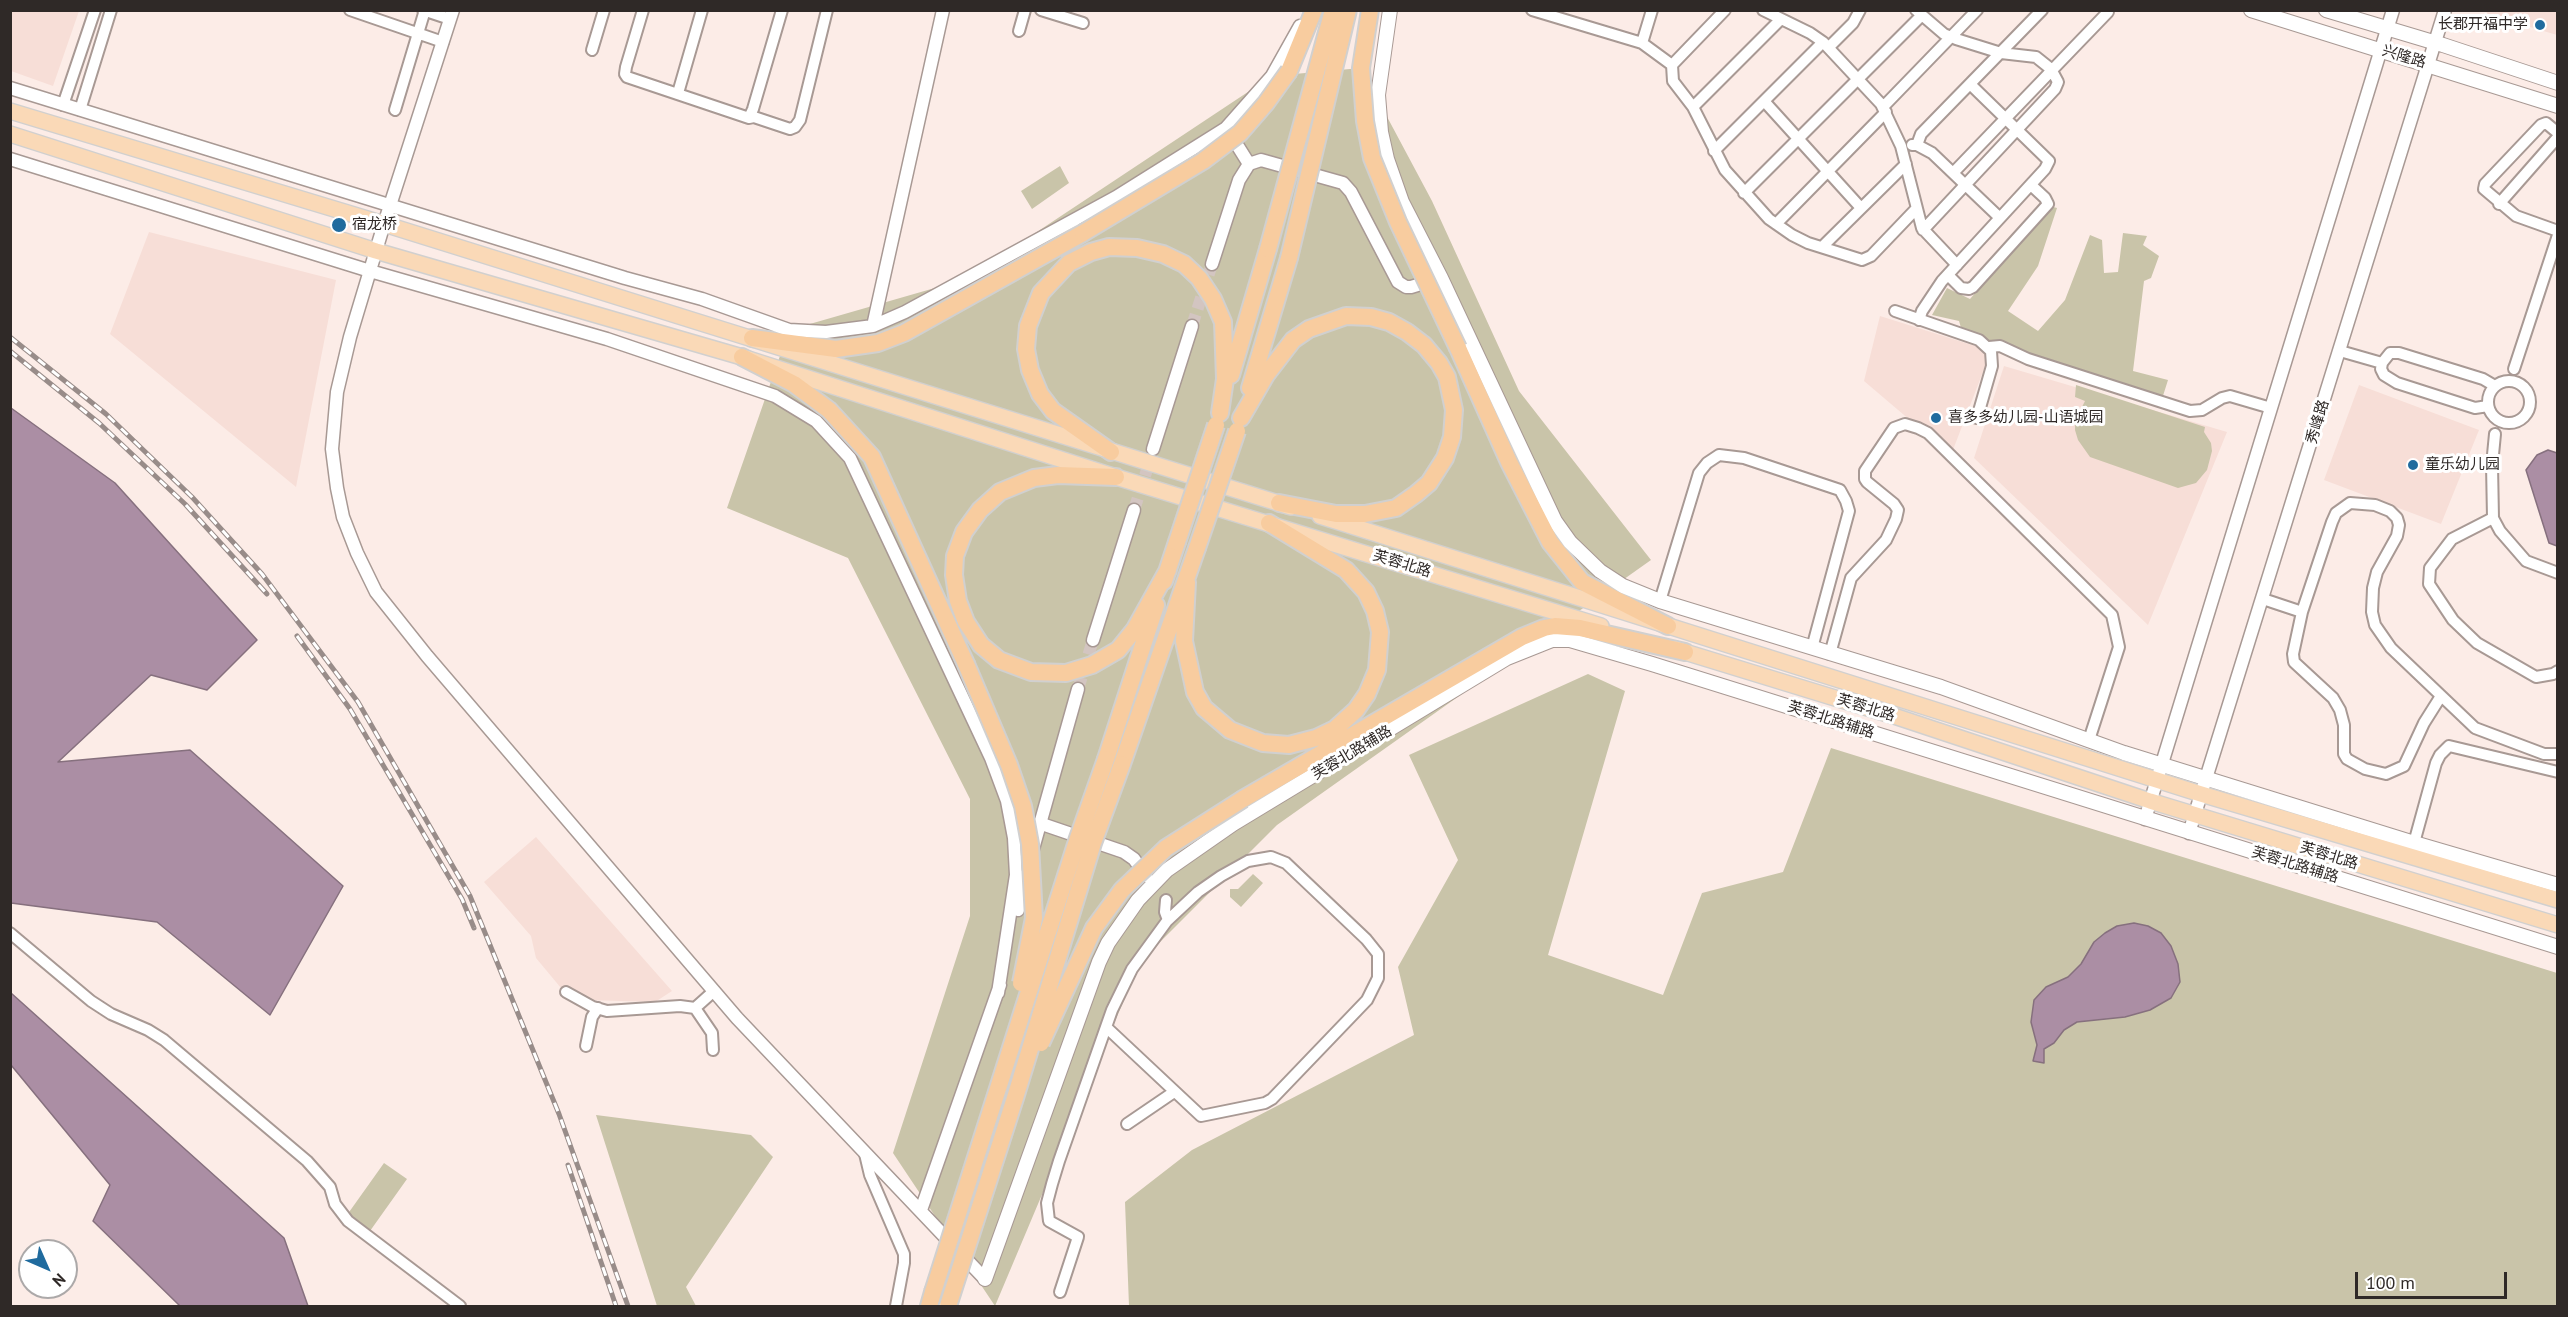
<!DOCTYPE html>
<meta charset="utf-8">
<style>
body{margin:0}
#map{position:relative;width:2568px;height:1317px;overflow:hidden;background:#fcece7;font-family:"PT Sans",sans-serif}
canvas{display:block}
.frame{position:absolute;inset:0;border:12px solid #2f2927;pointer-events:none}
.north{position:absolute;left:18px;top:1239px;width:60px;height:60px;box-sizing:border-box;background:#fff;border:2px solid #aca9a9;border-radius:50%;rotate:135deg;font-size:16px;font-weight:700;line-height:24px;text-align:center;color:#2f2927}
.north::after{content:'';display:block;margin:auto;width:21px;height:27px;background:#206b9e;clip-path:polygon(50% 0,100% 100%,50% 72%,0 100%)}
.scale{position:absolute;left:2355px;top:1272px;width:152px;height:27px;box-sizing:border-box;border:3px solid #2f2927;border-top:0;padding-left:8px;font-size:18px;line-height:21px;white-space:nowrap;color:#2f2927;-webkit-text-stroke:4px #fff;paint-order:stroke}
</style>
<div id="map">
<canvas width="2568" height="1317"></canvas>
<div class="frame"></div>
<div class="north">N</div>
<div class="scale">100 m</div>
</div>
<script>
const ctx = document.querySelector('canvas').getContext('2d');
ctx.lineJoin = 'round';
function fillPath(path, color) { ctx.fillStyle = color; ctx.fill(path, 'evenodd'); }
const toPath = rows => new Path2D(rows.map(r => 'M' + r).join(''));
function stroke(path, color, width, dash) { ctx.strokeStyle = color; ctx.lineWidth = width; ctx.lineCap = dash ? 'butt' : 'round'; ctx.setLineDash(dash || []); ctx.stroke(path); }
function drawText(font, color, halo, rows, align = 'center') {
  ctx.font = font + ' "PT Sans","Noto Sans SC",sans-serif'; ctx.lineWidth = 6; ctx.setLineDash([]); ctx.textBaseline = 'middle'; ctx.strokeStyle = halo; ctx.fillStyle = color; for (const [text, x, y, turn = 0] of rows) {
    ctx.save(); ctx.translate(x, y); ctx.rotate((+turn || 0) * Math.PI / 180); ctx.textAlign = isNaN(turn) ? turn : align; if (halo) ctx.strokeText(text, 0, 0); ctx.fillText(text, 0, 0); ctx.restore();
  }
}
fillPath(toPath([
 [11,10,79,11,53,86,11,71],
 [2488,10,2557,11,2557,35,2486,14],
 [149,232,336,280,296,487,110,334],
 [1880,316,1991,351,1951,455,1864,381],
 [2004,366,2227,432,2148,625,1974,458],
 [2359,385,2479,430,2441,524,2324,480],
 [536,837,672,991,655,1002,587,1000,561,988,536,958,531,936,484,882]
]), '#f7ded7');
fillPath(toPath([
 [1361,68,1432,201,1519,391,1651,560,1277,825,1140,962,995,1306,893,1153,970,916,970,799,848,558,727,508,789,330,966,279,1272,76],
 [1060,166,1069,183,1032,209,1021,191],
 [2050,206,2057,208,2038,266,2008,311,2038,331,2065,300,2090,235,2102,240,2104,273,2118,272,2123,233,2147,236,2143,245,2159,256,2151,278,2144,281,2133,371,2168,380,2162,399,1994,345,1962,331,1959,321,1932,315,1947,288,1970,299],
 [2076,385,2205,427,2204,432,2211,443,2212,451,2207,470,2196,483,2178,488,2090,457,2078,440,2075,430,2075,421,2085,401,2075,397],
 [1588,674,1625,691,1548,955,1663,995,1702,893,1783,872,1831,748,2557,973,2557,1306,1129,1306,1125,1202,1192,1150,1414,1035,1398,967,1458,860,1409,755],
 [1253,874,1263,883,1241,907,1230,897,1230,889,1238,889],
 [596,1115,751,1135,773,1157,686,1287,696,1306,657,1306],
 [384,1163,407,1179,370,1231,347,1215]
]), '#c9c4a9');
const water = toPath([
 [11,408,115,483,257,640,207,690,151,675,58,762,190,750,343,886,270,1015,157,922,11,903,11,408],
 [2548,450,2557,453,2557,546,2549,543,2526,470,2537,455,2548,450],
 [2134,923,2148,926,2161,933,2171,946,2178,964,2180,982,2171,998,2150,1010,2125,1017,2077,1022,2064,1030,2054,1043,2044,1049,2044,1063,2033,1061,2037,1045,2031,1022,2034,1000,2046,987,2068,977,2081,964,2094,942,2105,933,2117,926,2134,923],
 [11,993,284,1238,308,1306,180,1306,93,1221,110,1185,11,1065,11,993]
]);
fillPath(water, '#ab8ea4');
stroke(water, '#86707e', 1.5);
stroke(toPath([
 [1192,326,1212,264],
 [1134,510,1152,454],
 [1078,689,1093,640]
]), '#d3c5c1', 12, [12, 6]);
const minor = toPath([
 [350,10,443,42],
 [423,10,450,19],
 [643,10,626,67,625,74,627,77,749,118,754,117,790,129,795,127,800,120,827,10],
 [1041,10,1083,23],
 [1532,10,1642,43,1672,65,1673,81,1693,107,1725,170,1769,219,1792,235,1808,243,1862,260,1871,256,1916,209],
 [1763,10,1810,33,1823,42,1881,104,1901,146,1922,228,1957,265],
 [1916,10,1944,34,1956,39,2001,53,2036,57,2051,69,2058,82,2055,89,1923,230],
 [1019,31,1025,10],
 [1642,43,1652,10],
 [1829,47,1853,23,1860,10],
 [592,50,604,10],
 [1672,65,1725,10],
 [678,93,702,10],
 [1764,101,1861,208],
 [63,105,95,10],
 [1693,107,1781,19],
 [1883,107,1977,10],
 [80,110,111,10],
 [395,110,425,10],
 [749,118,753,109,782,10],
 [2558,133,2546,123,2541,125,2485,184,2484,189,2516,216,2558,231],
 [1912,145,1917,145,1932,153,2000,218],
 [1917,145,1921,134,2042,10],
 [1714,151,1823,42],
 [1953,173,2108,12],
 [1744,193,1921,16],
 [2499,204,2558,137],
 [1776,224,1886,112],
 [1822,247,1906,164],
 [1948,275,1961,288,1969,289,1973,287,2048,204,2045,198,2031,185],
 [1895,311,1979,340,1991,351,1992,366,1977,418],
 [1919,320,1922,311,1942,281,2045,169,2049,161,1970,84],
 [1989,347,2000,346,2028,359,2190,411,2202,410,2222,398,2230,396,2271,408],
 [2340,351,2382,363],
 [2514,369,2558,235],
 '2488 402a21 21 0 1 1 42 0a21 21 0 1 1-42 0Z',
 [2488,406,2475,408,2397,383,2384,375,2381,369,2382,363,2390,353,2399,353,2483,379,2495,386],
 [2495,434,2492,465,2493,518,2500,531,2526,561,2558,573],
 [2493,518,2452,539,2430,568,2429,584,2453,620,2477,643,2536,677,2553,674,2558,671],
 [2263,599,2302,612],
 [1660,601,1699,473,1707,463,1719,455,1744,458,1840,490,1846,501,1849,511,1812,648],
 [1830,654,1851,578,1886,540,1896,519,1898,510,1894,504,1867,482,1865,479,1865,471,1894,428,1905,424,1918,428,1928,433,2112,615,2119,647,2089,740],
 [2441,696,2424,723,2404,766,2386,774,2365,769,2347,759,2344,754,2344,725,2340,710,2333,698,2294,662,2293,654,2302,612,2332,522,2336,513,2350,503,2375,505,2390,511,2397,518,2399,525,2397,536,2377,572,2373,588,2372,612,2375,625,2391,648,2475,728,2544,754,2558,754],
 [2414,843,2436,763,2440,755,2449,746,2558,772],
 [1166,900,1165,912,1168,920],
 [10,933,91,1001,111,1014,148,1030,164,1040,307,1161,330,1187,335,1204,348,1221,460,1306],
 [566,992,593,1007,607,1011,680,1006,695,1008,712,1033,713,1050],
 [695,1008,714,991],
 [586,1046,592,1017,598,1008],
 [1127,1124,1174,1092],
 [865,1154,870,1175,904,1254,904,1263,896,1306],
 [1060,1292,1078,1237,1049,1221,1047,1203,1052,1184,1059,1161,1106,1027,1112,1010,1132,969,1167,921,1198,892,1221,876,1248,861,1271,857,1286,863,1366,939,1378,954,1378,978,1367,1000,1272,1099,1265,1103,1201,1116,1106,1027]
]);
const tertiary = toPath([
 [453,10,384,224,350,337,337,392,332,449,337,488,343,517,357,553,376,592,427,656,737,1018,985,1279],
 [10,88,625,278,702,299,789,330,826,332,873,326,905,312,1116,197,1226,128,1272,76,1300,26],
 [1229,132,1249,164],
 [10,159,370,271,607,339,775,396,816,421,850,458,991,758,1007,801,1014,838,1016,875,998,993],
 [1212,264,1239,180,1249,164,1261,160,1343,183,1351,192,1398,282,1406,287,1411,287,1434,280],
 [873,326,943,10],
 [1153,449,1192,326],
 [1093,640,1134,510],
 [2145,819,2393,10],
 [1039,823,1124,852,1134,859,1146,876],
 [2189,833,2445,10],
 [1033,849,1078,689],
 [1018,910,1028,871],
 [921,1210,1000,985]
]);
const secondary = toPath([
 [1390,10,1378,95,1381,132,1387,159,1402,202,1441,278,1555,521,1570,542,1600,571,1623,586,1660,601,1941,687,2124,753,2414,843,2558,885],
 [2251,10,2558,106],
 [2326,10,2443,45,2558,83],
 [985,1279,1099,962,1108,943,1138,900,1167,870,1233,824,1507,658,1552,640,1570,640,1652,664,2558,947]
]);
const primary = toPath([
 [10,111,384,224,1291,507],
 [10,134,376,251,742,357,1116,477,1601,626],
 [1320,516,2201,794,2558,900],
 [1675,649,1897,717,2150,801,2558,925]
]);
const trunk = toPath([
 [1289,71,1314,10],
 [752,338,836,349,878,343,904,333,1083,233],
 [1458,348,1509,462,1550,542,1582,582,1668,626],
 [742,357,794,384,829,410,872,457,966,664],
 [1231,375,1268,249],
 [1250,388,1289,258],
 [1241,418,1266,375,1293,340,1309,329,1346,316,1371,317,1389,322,1407,332,1424,345,1439,363,1447,377,1454,410,1452,437,1445,458,1429,483,1416,494,1396,508,1365,514,1336,514,1279,503],
 [1111,452,1053,411,1040,394,1030,370,1026,349,1028,326,1041,293,1069,263,1091,252,1109,247,1137,248,1163,254,1184,264,1199,278,1213,299,1223,322,1225,379,1220,413],
 [1116,477,1058,475,1034,478,1000,492,980,510,964,532,955,556,954,575,958,601,966,622,981,645,999,660,1031,672,1066,673,1092,665,1118,650,1135,629,1168,570],
 [1164,581,1177,542],
 [1187,582,1184,641,1195,692,1204,708,1230,730,1263,743,1289,745,1316,738,1335,729,1356,710,1367,694,1377,670,1380,632,1375,611,1366,592,1346,570,1269,523],
 [1106,759,1156,605],
 [1122,764,1197,548],
 [1243,799,1522,637,1544,628,1555,626,1580,628,1685,652],
 [929,1306,933,1292]
]);
stroke(minor, '#a89994', 14);
stroke(tertiary, '#a89994', 15);
stroke(secondary, '#a89994', 16);
stroke(primary, '#d1d0cf', 18);
stroke(trunk, '#d1d0cf', 20);
stroke(minor, '#fff', 10);
stroke(tertiary, '#fff', 12);
stroke(secondary, '#fff', 14);
stroke(primary, '#fad9b7', 15);
stroke(trunk, '#f8cc9f', 16);
const rail = toPath([
 [10,337,106,414,192,497,262,574,358,702,470,896,559,1114,628,1306],
 [10,351,99,423,185,504,267,594],
 [297,636,350,709,462,899,474,928],
 [568,1165,616,1306]
]);
stroke(rail, '#988c89', 5);
stroke(rail, '#fff', 3, [9]);
const trunkBridge = toPath([
 [1370,10,1361,68,1365,121,1372,158,1398,222,1458,348],
 [1083,233,1203,161,1240,133,1266,103,1289,71],
 [1268,249,1333,10],
 [1289,258,1348,10],
 [1177,542,1216,425],
 [1197,548,1237,431],
 [966,664,1009,765,1023,806,1030,844,1034,918,1021,983],
 [1041,1043,1094,928,1122,890,1166,848,1243,799],
 [933,1292,1078,838,1106,759],
 [948,1306,1015,1098,1093,843,1122,764]
]);
stroke(trunkBridge, '#d1d0cf', 20, []);
stroke(trunkBridge, '#f8cc9f', 16);
for (const [x, y, r, color] of [
 [2540,25,6,"#206b9e"],
 [339,225,8,"#206b9e"],
 [1936,418,6,"#206b9e"],
 [2413,465,6,"#206b9e"]
]) { const dot = new Path2D(); dot.arc(x, y, r, 0, 2 * Math.PI); ctx.fillStyle = color; ctx.fill(dot); stroke(dot, '#fff', 2); }
drawText('15px', '#2f2927', '#fff', [
 ["长郡开福中学",2528,25,"right"],
 ["宿龙桥",352,225],
 ["喜多多幼儿园-山语城园",1948,418],
 ["童乐幼儿园",2425,465]
], 'left');
drawText('15px', '#2f2927', '#fff', [
 ["兴隆路",2404,57,17],
 ["秀峰路",2318,422,-73],
 ["芙蓉北路",1402,564,17],
 ["芙蓉北路",1866,708,17],
 ["芙蓉北路辅路",1831,720,18],
 ["芙蓉北路辅路",1352,753,-31],
 ["芙蓉北路",2329,856,17],
 ["芙蓉北路辅路",2295,865,17]
]);
</script>
